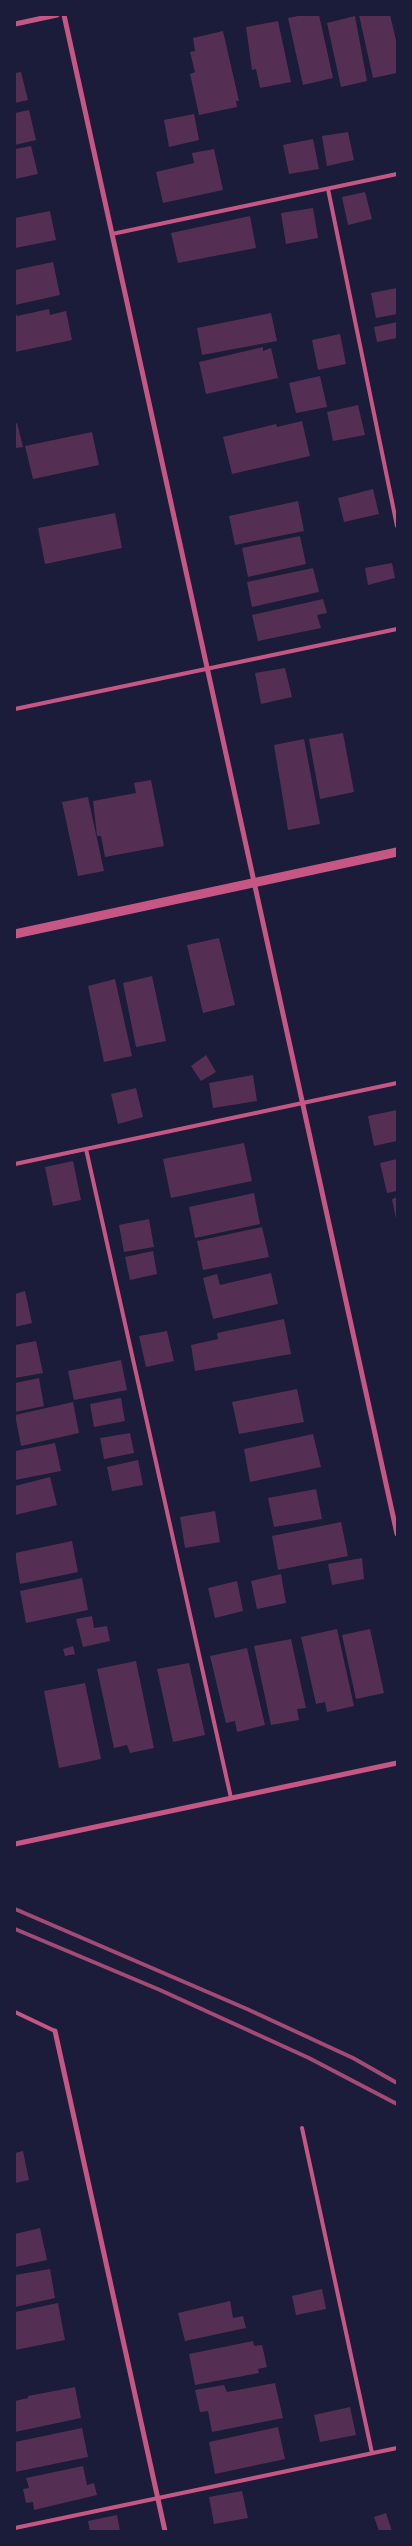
<!DOCTYPE html>
<style>
body{margin:0}
#map{position:relative;width:412px;height:2546px;overflow:hidden;background:#1b1b3a;font-family:Helvetica,sans-serif}
canvas{display:block}
.frame{position:absolute;inset:0;border:16px solid #1b1b3a;pointer-events:none}
</style>
<div id="map">
<canvas width="412" height="2546"></canvas>
<div class="frame"></div>
</div>
<script>
const ctx = document.querySelector('canvas').getContext('2d');
ctx.lineJoin = 'round';
function fillPath(path, color) { ctx.fillStyle = color; ctx.fill(path, 'evenodd'); }
const toPath = rows => new Path2D(rows.map(r => 'M' + r).join(''));
function stroke(path, color, width, dash) { ctx.strokeStyle = color; ctx.lineWidth = width; ctx.lineCap = dash ? 'butt' : 'round'; ctx.setLineDash(dash || []); ctx.stroke(path); }
fillPath(toPath([
 [303,15,319,15,333,78,303,85,288,18],
 [359,15,390,15,397,44,397,73,373,78],
 [355,16,367,81,341,87,327,23],
 [278,21,291,82,260,88,256,69,252,70,246,27],
 [223,31,239,101,236,101,237,107,199,115,190,74,195,72,190,52,195,51,193,38],
 [21,72,28,100,15,103,15,73],
 [29,110,36,140,15,145,15,113],
 [194,114,199,140,169,147,164,120],
 [348,132,354,160,327,166,322,136],
 [313,139,319,169,289,174,283,145],
 [31,146,38,174,15,179,15,149],
 [214,149,223,190,163,203,156,172,194,163,192,153],
 [365,192,372,219,348,225,342,197],
 [313,208,318,238,286,244,281,213],
 [50,211,56,240,15,248,15,218],
 [250,216,256,248,178,263,171,233],
 [53,262,60,295,15,305,15,270],
 [397,288,397,314,376,318,371,293],
 [49,309,50,315,66,311,72,340,15,352,15,311,17,316],
 [271,313,277,341,202,355,197,328],
 [397,322,397,338,377,342,374,327],
 [340,334,346,364,318,370,312,340],
 [263,347,263,351,271,348,278,378,206,394,199,362],
 [320,376,327,407,296,413,289,383],
 [358,405,365,435,333,441,327,412],
 [302,421,310,456,232,474,223,437,276,424,277,427],
 [17,423,23,447,15,448,15,424],
 [92,432,99,465,33,479,25,446],
 [373,489,379,514,344,522,338,498],
 [298,501,304,531,235,545,229,516],
 [115,513,122,548,45,564,38,528],
 [300,536,306,564,248,577,242,548],
 [392,563,395,578,368,585,365,568],
 [313,568,319,592,252,607,247,582],
 [323,599,327,613,317,615,321,628,258,641,252,615],
 [285,668,292,697,261,704,255,673],
 [343,733,354,792,320,799,309,739],
 [304,739,320,824,288,830,274,745],
 [151,780,164,846,105,857,101,836,97,836,93,801,136,793,134,783],
 [88,797,104,871,78,876,62,802],
 [219,938,235,1005,203,1013,187,945],
 [152,976,166,1041,136,1047,123,983],
 [115,979,132,1056,104,1062,88,986],
 [206,1055,216,1072,201,1081,191,1066],
 [253,1075,257,1101,213,1108,209,1083],
 [136,1088,143,1117,118,1124,111,1094],
 [397,1110,397,1141,374,1146,368,1116],
 [244,1143,252,1181,171,1198,163,1159],
 [397,1159,397,1191,387,1193,380,1163],
 [73,1161,81,1200,53,1206,45,1167],
 [254,1193,260,1224,195,1238,189,1207],
 [397,1197,397,1219,396,1219,392,1199],
 [149,1219,154,1247,124,1252,119,1225],
 [262,1227,269,1257,203,1270,197,1241],
 [153,1251,157,1274,130,1280,125,1257],
 [271,1273,278,1304,213,1319,203,1278,217,1274,220,1285],
 [25,1291,32,1323,15,1327,15,1294],
 [284,1319,291,1354,195,1371,191,1345,218,1339,217,1333],
 [167,1331,174,1361,146,1367,139,1336],
 [36,1341,43,1373,15,1378,15,1345],
 [121,1360,127,1390,74,1400,68,1371],
 [39,1378,44,1406,15,1412,15,1383],
 [297,1389,304,1422,239,1434,232,1402],
 [121,1398,125,1421,94,1427,90,1404],
 [73,1402,79,1433,21,1446,15,1415],
 [130,1433,134,1453,104,1459,100,1438],
 [313,1434,321,1467,250,1482,244,1449],
 [55,1443,61,1471,15,1480,15,1451],
 [138,1460,143,1485,112,1491,107,1467],
 [50,1477,57,1505,15,1515,15,1486],
 [316,1489,322,1519,274,1527,268,1498],
 [215,1511,220,1542,185,1548,180,1517],
 [341,1522,348,1556,278,1570,272,1536],
 [72,1541,78,1572,20,1584,15,1553],
 [362,1558,364,1579,332,1585,328,1564],
 [281,1574,286,1603,257,1609,251,1581],
 [82,1578,88,1610,26,1623,20,1591],
 [237,1581,243,1611,215,1618,208,1588],
 [92,1616,94,1628,107,1626,110,1641,83,1647,76,1619],
 [337,1629,354,1706,327,1712,325,1702,316,1704,301,1637],
 [370,1629,384,1693,356,1699,342,1635],
 [291,1639,306,1708,297,1709,299,1720,271,1725,254,1646],
 [73,1646,75,1654,65,1656,63,1649],
 [247,1648,265,1725,237,1732,235,1721,226,1723,210,1656],
 [136,1661,154,1748,130,1753,127,1745,114,1748,97,1669],
 [189,1663,205,1735,173,1742,157,1669],
 [85,1683,101,1759,59,1768,44,1691],
 [23,2151,29,2180,15,2183,15,2153],
 [40,2228,47,2260,15,2267,15,2234],
 [50,2269,55,2298,15,2307,15,2275],
 [322,2289,326,2309,296,2315,292,2296],
 [230,2301,233,2318,243,2316,246,2328,185,2341,178,2313],
 [58,2303,65,2340,15,2350,15,2312],
 [253,2341,254,2346,262,2345,267,2367,258,2369,259,2373,195,2385,189,2354],
 [275,2383,283,2418,212,2432,208,2411,200,2412,195,2390,224,2385,227,2392],
 [75,2387,81,2418,15,2432,15,2401,28,2398,28,2396],
 [350,2407,356,2435,320,2442,314,2415],
 [278,2427,285,2459,215,2474,209,2442],
 [82,2428,88,2457,15,2472,15,2442],
 [83,2466,87,2485,94,2483,97,2495,34,2510,33,2502,26,2503,23,2489,29,2488,26,2478],
 [242,2491,248,2518,214,2524,209,2497],
 [386,2513,392,2531,379,2531,374,2517],
 [117,2515,120,2531,90,2531,88,2521]
]), '#542f53');
stroke(toPath([
 [328,189,397,526],
 [112,234,397,174],
 [15,709,397,629],
 [86,1149,231,1798],
 [15,1164,397,1083],
 [15,2012,55,2031],
 [302,2128,372,2453],
 [15,2528,397,2448]
]), '#c65784', 4);
stroke(toPath([
 [64,15,397,1534],
 [15,24,57,15],
 [15,1844,397,1763],
 [55,2031,165,2531]
]), '#c65784', 5);
stroke(toPath([
 [15,934,397,852]
]), '#c65784', 9);
stroke(toPath([
 [15,1909,247,2009,353,2058,397,2083],
 [15,1929,160,1990,309,2058,397,2104]
]), '#a44b75', 4);
</script>
